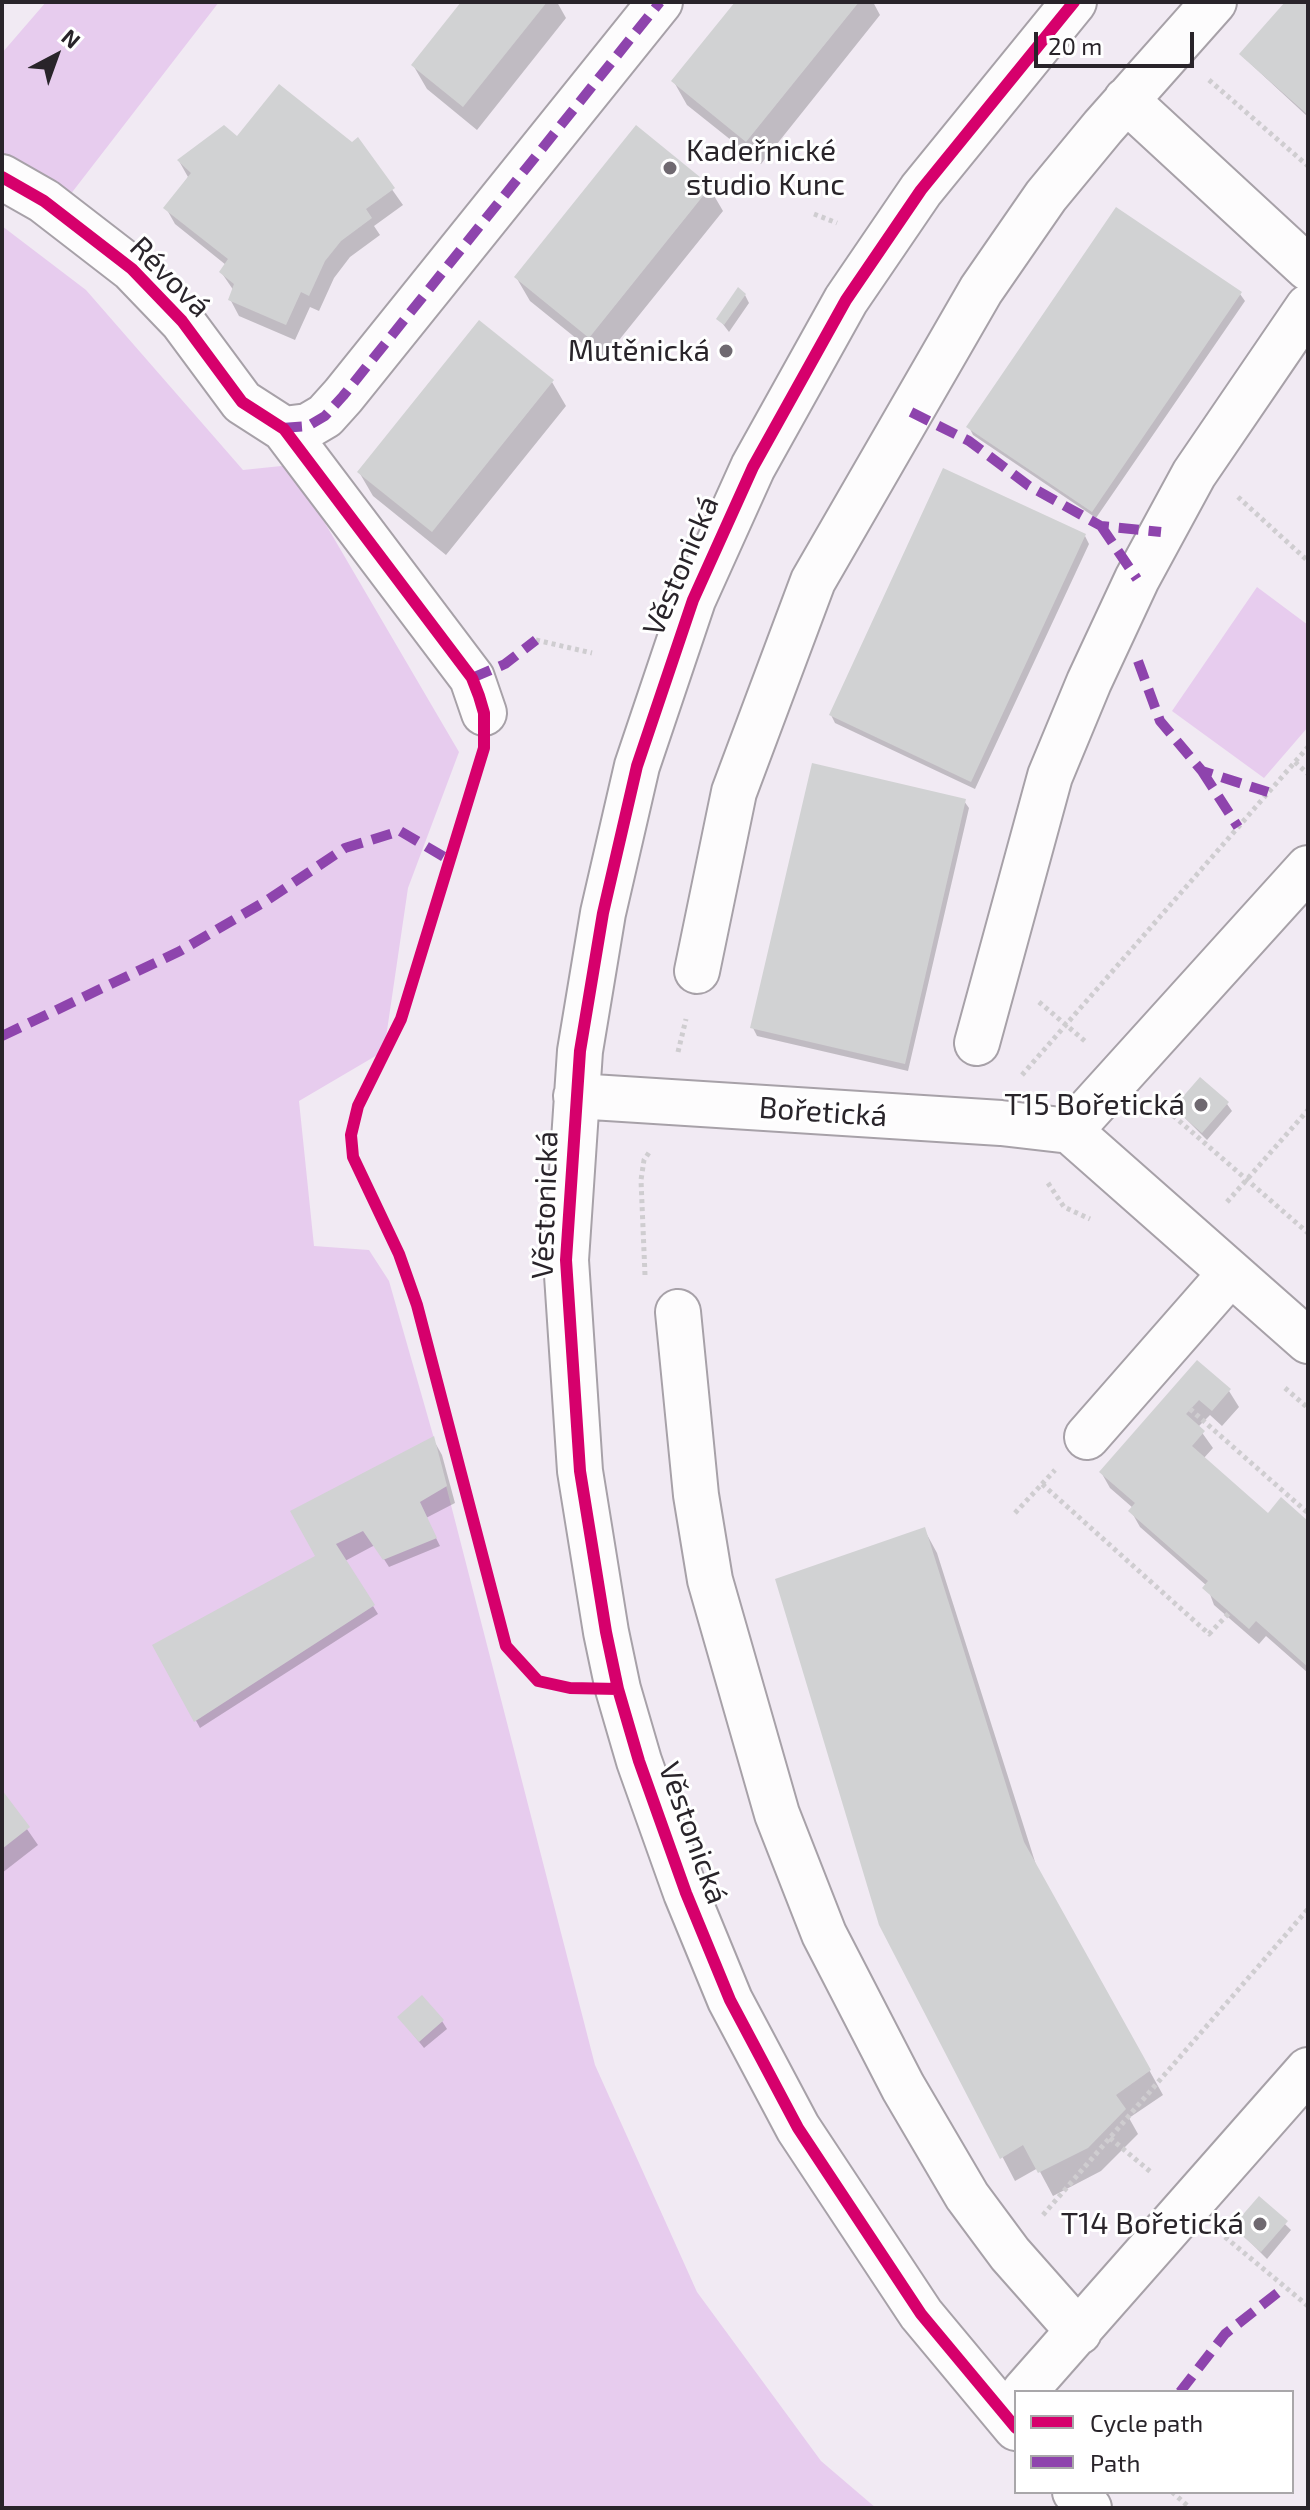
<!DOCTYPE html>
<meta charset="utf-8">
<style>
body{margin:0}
#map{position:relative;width:1310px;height:2510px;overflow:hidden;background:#f1eaf3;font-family:"Exo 2",sans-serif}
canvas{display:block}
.frame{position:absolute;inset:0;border:4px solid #29242a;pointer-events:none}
.legend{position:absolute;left:1014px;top:2390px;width:280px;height:104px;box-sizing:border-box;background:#fff;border:2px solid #a9a7aa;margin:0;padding:10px 14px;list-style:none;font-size:24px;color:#29242a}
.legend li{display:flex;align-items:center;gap:16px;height:40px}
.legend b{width:40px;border:2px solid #a9a7aa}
.north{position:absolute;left:16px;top:16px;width:80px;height:80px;-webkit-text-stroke:6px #fff;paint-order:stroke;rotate:41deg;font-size:22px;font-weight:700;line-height:32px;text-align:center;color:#29242a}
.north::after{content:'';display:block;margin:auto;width:28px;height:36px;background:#29242a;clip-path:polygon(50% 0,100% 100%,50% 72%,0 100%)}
.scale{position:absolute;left:1034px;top:32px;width:160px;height:36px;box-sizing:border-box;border:4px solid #29242a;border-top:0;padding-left:10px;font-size:24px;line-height:28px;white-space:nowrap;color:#29242a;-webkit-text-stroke:6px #fff;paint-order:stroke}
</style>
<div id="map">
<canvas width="1310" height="2510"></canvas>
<div class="frame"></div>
<ul class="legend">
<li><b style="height:10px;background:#d6006c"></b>Cycle path</li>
<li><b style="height:10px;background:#8e44ad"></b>Path</li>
</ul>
<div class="north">N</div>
<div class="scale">20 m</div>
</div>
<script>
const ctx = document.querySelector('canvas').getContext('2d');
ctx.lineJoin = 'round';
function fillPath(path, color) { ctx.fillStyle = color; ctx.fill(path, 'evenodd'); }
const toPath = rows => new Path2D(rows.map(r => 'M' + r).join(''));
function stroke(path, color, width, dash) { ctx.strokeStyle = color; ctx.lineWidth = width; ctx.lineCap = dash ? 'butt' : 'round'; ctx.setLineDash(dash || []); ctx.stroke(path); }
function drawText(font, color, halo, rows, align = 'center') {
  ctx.font = font + ' "Exo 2",sans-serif'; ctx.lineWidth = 6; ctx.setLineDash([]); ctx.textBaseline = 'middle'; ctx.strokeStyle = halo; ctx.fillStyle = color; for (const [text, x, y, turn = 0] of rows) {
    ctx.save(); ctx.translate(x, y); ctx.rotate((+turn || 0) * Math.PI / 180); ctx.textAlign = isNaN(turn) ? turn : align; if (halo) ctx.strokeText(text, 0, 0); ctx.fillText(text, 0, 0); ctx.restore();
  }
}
fillPath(toPath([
 [46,2,219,2,70,195,2,160,2,53],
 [2,226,86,290,243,470,291,465,459,752,408,888,384,1051,299,1101,314,1246,369,1250,389,1281,433,1435,595,2065,697,2292,821,2461,876,2508,2,2508],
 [1257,587,1308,625,1308,727,1264,778,1172,711]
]), '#e7ccee');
fillPath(toPath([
 [464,2,557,2,566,18,477,130,427,89,413,65],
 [738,2,873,2,880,15,761,164,687,105,674,82],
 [1287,2,1308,2,1308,117,1241,55],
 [237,139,352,145,357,140,403,205,374,226,380,235,350,257,334,278,319,311,310,307,295,340,239,316,230,299,234,291,221,272,226,265,175,224,166,208,188,177,179,161],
 [709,187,723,211,603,360,530,301,516,277],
 [1240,294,1245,301,1096,518,973,435,969,427],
 [745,295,749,303,729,332,719,319],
 [552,382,566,406,446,555,373,496,359,472],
 [1085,536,1089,544,975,789,835,723,831,715],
 [964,801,969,808,908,1071,757,1036,753,1028],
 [1227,1104,1232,1111,1207,1140,1175,1108],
 [1197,1362,1229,1391,1239,1407,1222,1426,1210,1415,1198,1427,1213,1448,1203,1459,1268,1515,1308,1524,1308,1673,1266,1636,1259,1644,1214,1605,1207,1586,1140,1527,1131,1511,1133,1508,1110,1488,1101,1472],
 [433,1439,442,1455,455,1503,426,1518,440,1546,389,1567,375,1545,345,1561,378,1614,200,1728,155,1646,318,1556],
 [924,1529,937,1553,1037,1868,1163,2095,1129,2118,1138,2134,1101,2171,1053,2196,1038,2168,1015,2181,881,1924],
 [2,1793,38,1845,2,1873],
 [399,2017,442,2021,447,2029,424,2048],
 [1259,2199,1291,2230,1267,2259,1235,2227]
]), '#0003');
fillPath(toPath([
 [461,2,547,2,463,107,411,65],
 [735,2,859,2,746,142,671,81],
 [1285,2,1308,2,1308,115,1239,54],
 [279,84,352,142,358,137,395,188,366,209,372,218,341,241,325,261,309,296,301,292,286,325,228,300,234,284,219,272,228,259,163,208,191,173,177,160,224,125,237,136],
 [636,125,711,186,589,338,514,277],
 [1116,207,1242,292,1092,512,966,427],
 [738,287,746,294,724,325,716,319],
 [479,320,554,380,432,532,357,472],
 [943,468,1086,534,971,782,829,715],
 [812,763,966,799,905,1064,750,1028],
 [1200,1077,1229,1102,1202,1133,1173,1108],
 [1197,1360,1231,1389,1212,1411,1199,1400,1186,1414,1205,1431,1192,1446,1268,1513,1281,1497,1308,1521,1308,1667,1256,1621,1249,1629,1202,1588,1208,1581,1128,1511,1135,1503,1099,1472],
 [434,1436,447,1486,420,1502,437,1538,383,1560,363,1531,336,1544,375,1605,194,1722,152,1645,315,1556,290,1511],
 [925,1527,1024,1842,1151,2070,1116,2095,1126,2109,1088,2148,1038,2173,1023,2145,1000,2159,879,1925,775,1579],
 [2,1790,30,1827,2,1849],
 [422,1995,444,2020,419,2042,397,2017],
 [1259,2196,1288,2221,1261,2252,1232,2227]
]), '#d1d2d3');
const minor = toPath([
 [1126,100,1308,268],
 [2,177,44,201,132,269,182,321,242,402,284,429,308,426,325,416,343,396,660,2],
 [284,429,472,678,484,713],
 [697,971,734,792,813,581,981,290,1010,248,1046,196,1103,127,1214,2],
 [977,1043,1050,776,1089,682,1137,579,1194,474,1308,307],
 [576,1096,1001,1123,1070,1131,1308,1341],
 [1070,1131,1308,868],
 [678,1312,696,1495,710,1580,777,1814,824,1934,903,2087,967,2196,1010,2254,1079,2332],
 [1087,1437,1230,1274],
 [1024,2392,1308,2070],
 [1016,2428,921,2314,798,2128,730,2000,686,1893,639,1761,618,1689,606,1632,580,1471,566,1260,580,1051,603,913,637,766,693,600,753,467,846,300,921,190,1074,2],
 [1075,2492,1089,2508]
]);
stroke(minor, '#a7a1a8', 48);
stroke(toPath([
 [1209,80,1308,166],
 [814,214,837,223],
 [1238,497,1308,561],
 [536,640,592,653],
 [1295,762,1308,774],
 [1039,1002,1086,1042],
 [678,1052,686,1019],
 [1022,1075,1308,747],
 [1161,1105,1308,1233],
 [1048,1183,1064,1207,1090,1219],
 [1227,1202,1308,1110],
 [645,1275,641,1180,644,1160,650,1151],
 [1285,1388,1308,1408],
 [1190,1409,1308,1513],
 [1042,1484,1055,1470],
 [1015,1513,1042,1484,1209,1634,1230,1612],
 [1110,2138,1152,2173],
 [1043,2215,1308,1909],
 [1225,2237,1308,2306],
 [1172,2492,1190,2508]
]), '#cfcdd0', 5, [4, 4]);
stroke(minor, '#fdfcfd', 44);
stroke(toPath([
 [911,412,969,441,1029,486,1101,526,1161,532],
 [282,428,308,426,325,416,343,396,660,2],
 [1101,526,1137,579],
 [1138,661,1160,721,1202,771,1268,792],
 [472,678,505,664,536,640],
 [1202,771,1238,827],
 [2,1036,180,951,266,901,345,848,400,831,451,861],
 [1180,2392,1225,2334,1285,2287]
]), '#8e44ad', 10, [20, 10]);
stroke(toPath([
 [2,177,44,201,132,269,182,321,242,402,284,429,472,678,479,696,484,713,484,748,401,1019,358,1106,351,1135,353,1157,399,1254,417,1305,506,1646,538,1681,570,1688,618,1689],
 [1016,2428,921,2314,798,2128,730,2000,686,1893,639,1761,618,1689,606,1632,580,1471,566,1260,580,1051,603,913,637,766,693,600,753,467,846,300,921,190,1074,2]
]), '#d6006c', 12);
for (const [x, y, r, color] of [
 [670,168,8,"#6f6970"],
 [726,351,8,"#6f6970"],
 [1201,1105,8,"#6f6970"],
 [1260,2224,8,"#6f6970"]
]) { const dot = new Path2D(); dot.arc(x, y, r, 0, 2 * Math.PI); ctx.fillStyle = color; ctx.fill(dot); stroke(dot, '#fff', 3); }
drawText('30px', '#29242a', '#fff', [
 ["Kadeřnické",686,151,"left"],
 ["studio Kunc",686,185,"left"],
 ["Mutěnická",710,351],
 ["T15 Bořetická",1185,1105],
 ["T14 Bořetická",1244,2224]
], 'right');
drawText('30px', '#29242a', '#fff', [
 ["Révová",170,277,45],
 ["Věstonická",681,566,-67],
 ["Bořetická",823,1112,4],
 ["Věstonická",545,1205,-88],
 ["Věstonická",693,1833,70]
]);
</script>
